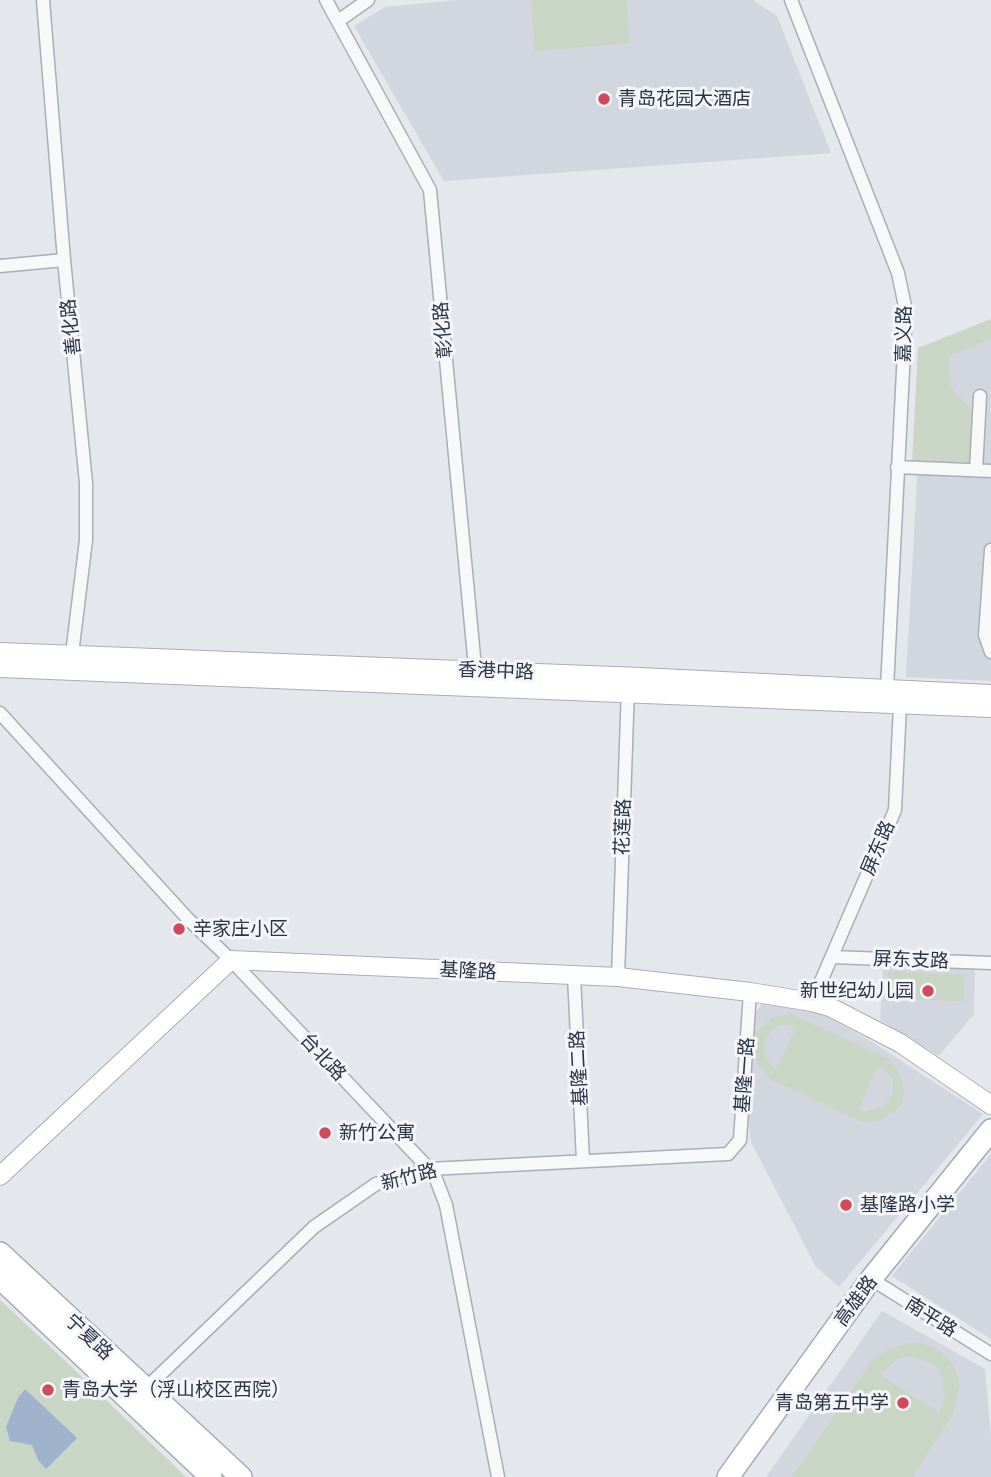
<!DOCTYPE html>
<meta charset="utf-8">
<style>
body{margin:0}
canvas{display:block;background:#e4e7ec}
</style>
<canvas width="991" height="1477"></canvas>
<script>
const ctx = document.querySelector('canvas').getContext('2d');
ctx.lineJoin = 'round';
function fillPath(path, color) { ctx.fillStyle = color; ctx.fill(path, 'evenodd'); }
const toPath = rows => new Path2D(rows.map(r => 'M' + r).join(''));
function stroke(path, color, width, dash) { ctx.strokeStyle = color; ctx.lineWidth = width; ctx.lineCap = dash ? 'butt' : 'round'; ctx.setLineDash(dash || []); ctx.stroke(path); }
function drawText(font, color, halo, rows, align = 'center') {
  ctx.font = font + ' "Golos Text","Noto Sans SC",sans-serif'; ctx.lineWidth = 6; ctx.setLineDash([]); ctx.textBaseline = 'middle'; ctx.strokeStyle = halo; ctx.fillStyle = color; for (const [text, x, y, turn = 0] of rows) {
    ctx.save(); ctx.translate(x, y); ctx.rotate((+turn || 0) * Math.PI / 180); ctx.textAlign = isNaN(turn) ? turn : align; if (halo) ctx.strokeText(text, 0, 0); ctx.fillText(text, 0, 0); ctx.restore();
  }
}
fillPath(toPath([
 [459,0,753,0,777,16,831,153,444,181,354,26,385,7],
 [991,332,991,681,906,677,924,354],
 [883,964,975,968,974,1014,939,1056,880,1020],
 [763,1003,812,1009,869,1040,983,1114,839,1287,816,1267,751,1142,749,1127,751,1018],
 [991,1154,991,1339,892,1276],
 [882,1311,985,1369,991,1437,991,1477,766,1477]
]), '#d2d6de');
fillPath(toPath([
 [531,0,626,0,630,43,535,51],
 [991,319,991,339,949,356,951,387,972,411,970,464,912,462,918,348],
 [888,971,964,975,963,1001,886,998],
 [791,1014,891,1060,901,1077,904,1090,903,1100,898,1108,881,1120,872,1122,861,1121,770,1079,757,1063,754,1042,757,1031,772,1018],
 [780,1025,790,1025,796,1028,776,1070,765,1057,764,1044,770,1031],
 [878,1066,890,1075,893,1082,893,1094,883,1107,864,1111,859,1108],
 [0,1300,75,1370,186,1477,0,1477],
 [908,1343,925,1344,941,1352,954,1366,960,1385,953,1414,913,1477,792,1477,874,1358,890,1349],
 [910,1356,930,1362,937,1367,942,1377,945,1396,939,1413,879,1374,898,1359]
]), '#c9d6c5');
fillPath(toPath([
 [25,1389,77,1438,46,1469,38,1460,32,1445,10,1441,6,1427,18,1398]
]), '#9fb4cc');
const street = toPath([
 [43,0,64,260,86,483,86,540,72,654],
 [326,0,430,190,476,678],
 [791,0,898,273,906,311,887,688,900,705,895,810,812,1002],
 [338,21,368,0],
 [0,266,64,260],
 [897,467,991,471],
 [976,470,980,396],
 [991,550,985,635,991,652],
 [0,713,188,919,231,960,434,1174,446,1205,498,1477],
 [832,957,991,963],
 [574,976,583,1160],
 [618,977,628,687],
 [871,1279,991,1354],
 [142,1392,314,1227,376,1184,429,1169,728,1154,740,1140,750,992]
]);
const secondary = toPath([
 [0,652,640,677,991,694],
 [0,668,991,708],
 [0,1176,231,960,618,977,750,992,812,1002,830,1007,900,1043,991,1105]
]);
const primary = toPath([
 [0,1253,241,1477],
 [0,1278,211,1477],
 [728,1477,871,1279,991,1130]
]);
stroke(street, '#a9aeb7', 15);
stroke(secondary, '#a9aeb7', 20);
stroke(primary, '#a3abb8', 24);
stroke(street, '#f7f8fa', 12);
stroke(secondary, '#fff', 18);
stroke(primary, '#fff', 21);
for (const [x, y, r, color] of [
 [604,99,7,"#d1495b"],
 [179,929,7,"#d1495b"],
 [928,991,7,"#d1495b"],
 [325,1133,7,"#d1495b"],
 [846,1205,7,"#d1495b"],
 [48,1390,7,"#d1495b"],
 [903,1403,7,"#d1495b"]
]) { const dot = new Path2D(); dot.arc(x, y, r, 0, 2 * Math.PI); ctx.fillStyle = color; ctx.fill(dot); stroke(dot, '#f4f6f9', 2.5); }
drawText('19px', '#2b3445', '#f4f6f9', [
 ["青岛花园大酒店",618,99],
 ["辛家庄小区",193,929],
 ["新世纪幼儿园",914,991,"right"],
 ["新竹公寓",339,1133],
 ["基隆路小学",860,1205],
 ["青岛大学（浮山校区西院）",62,1390],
 ["青岛第五中学",889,1403,"right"]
], 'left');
drawText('19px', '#2b3445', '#f4f6f9', [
 ["善化路",71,327,-96],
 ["彰化路",443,330,-95],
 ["嘉义路",904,334,-89],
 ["香港中路",496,671,2],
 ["花莲路",623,827,-88],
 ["屏东路",878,848,-67],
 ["屏东支路",911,960,2],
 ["基隆路",468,971,3],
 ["台北路",323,1057,47],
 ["基隆二路",579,1068,-93],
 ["基隆一路",745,1075,-86],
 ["新竹路",409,1177,-14],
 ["高雄路",856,1301,-54],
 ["南平路",931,1317,32],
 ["宁夏路",89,1337,43]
]);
</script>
